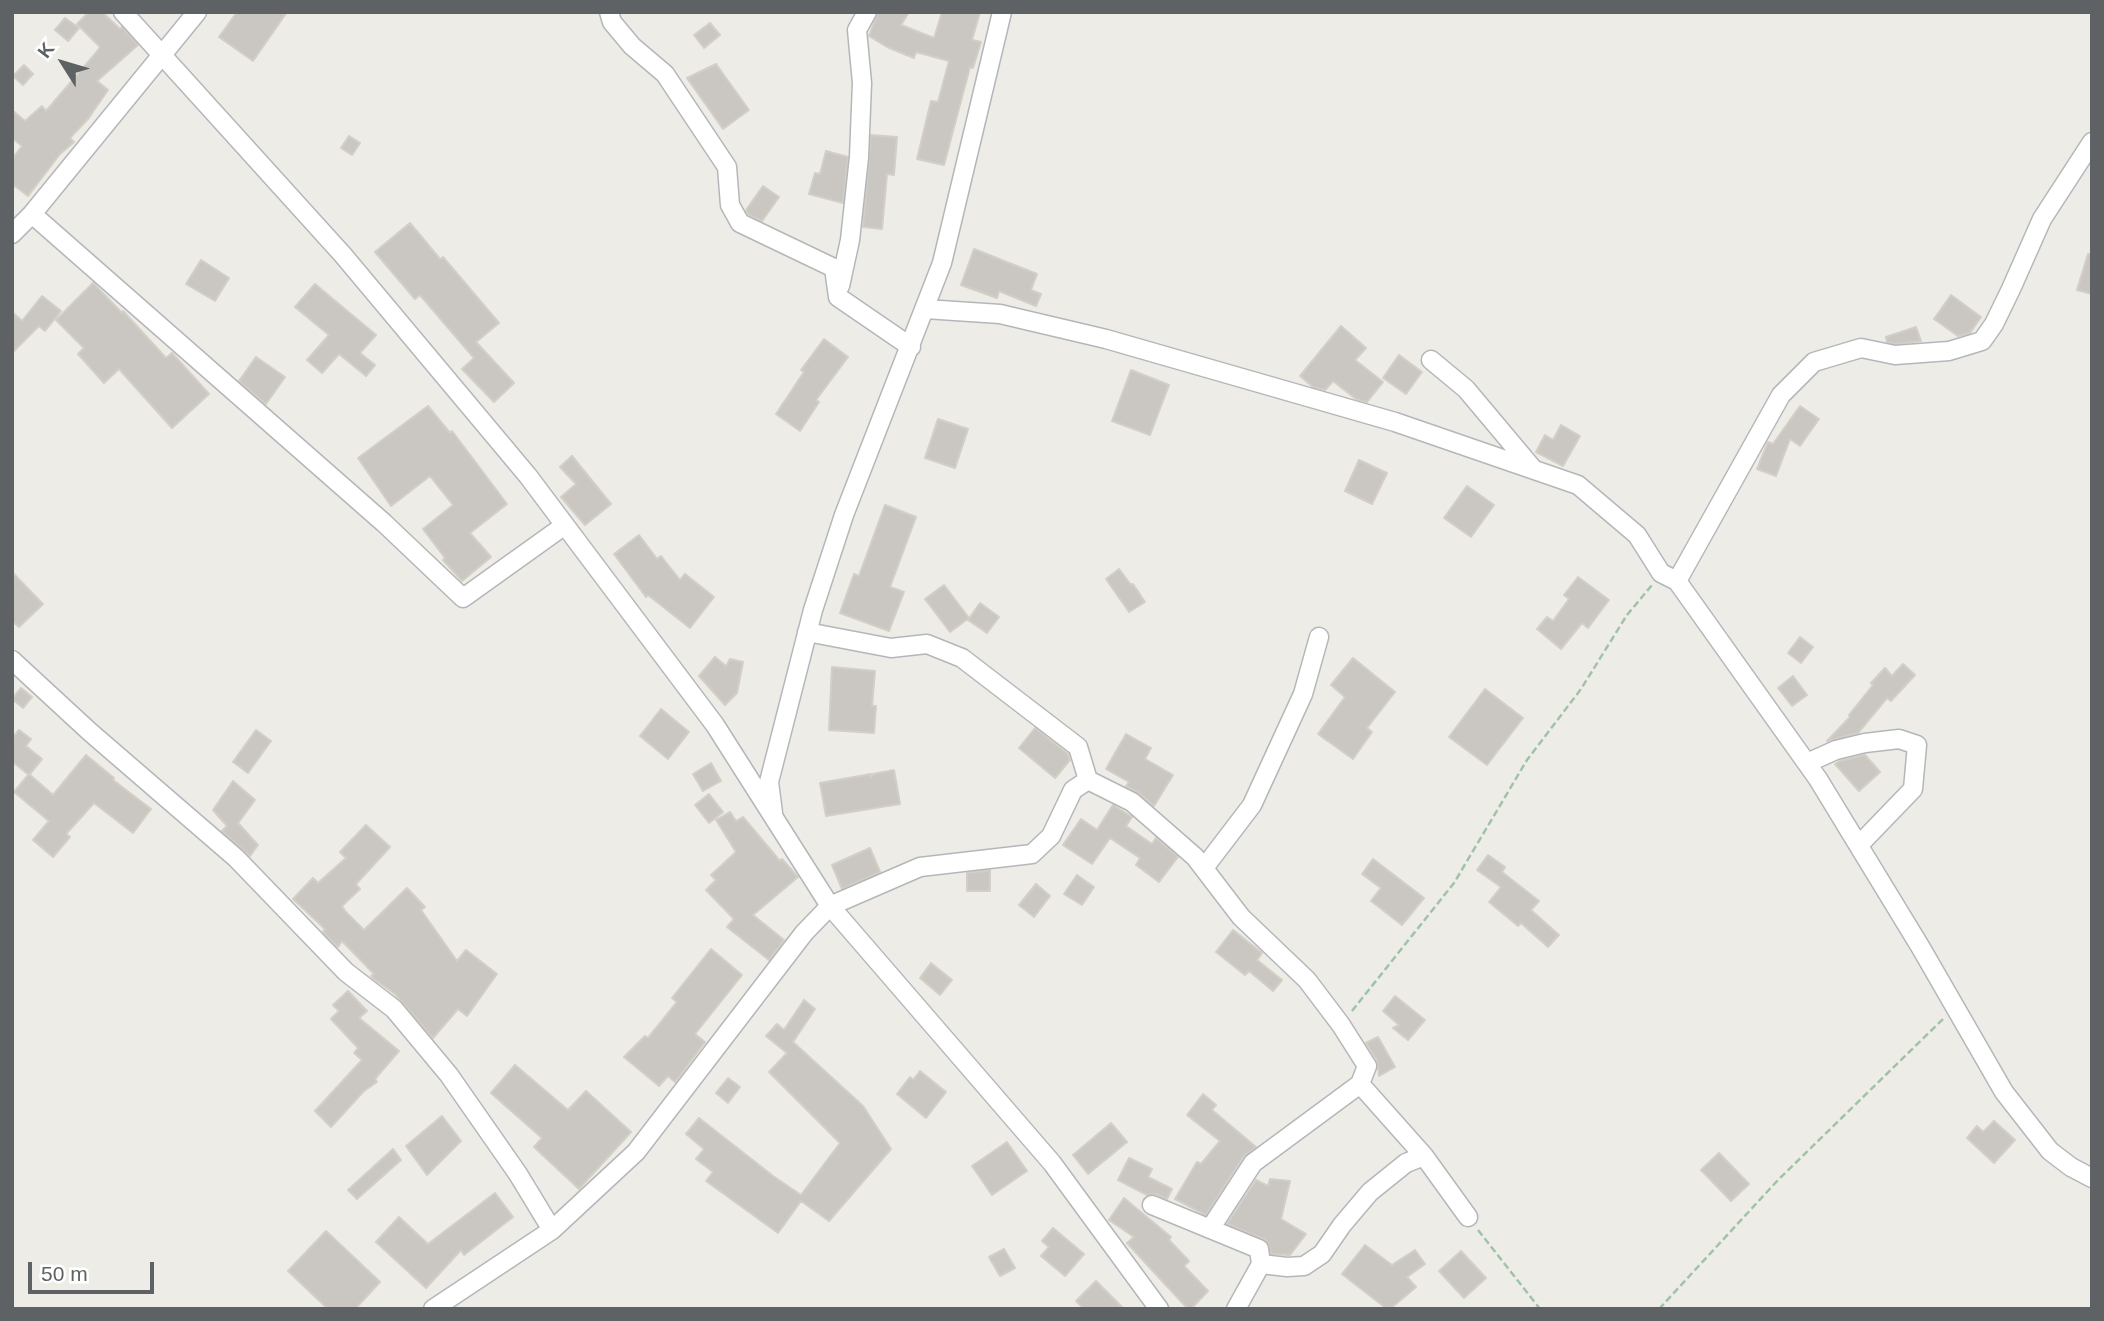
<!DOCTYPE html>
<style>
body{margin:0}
#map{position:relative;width:2104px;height:1321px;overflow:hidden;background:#eeece7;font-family:Arial,sans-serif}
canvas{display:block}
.frame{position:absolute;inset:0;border:14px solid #5e6265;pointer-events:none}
.north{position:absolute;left:28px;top:28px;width:70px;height:70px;-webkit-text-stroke:5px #fff;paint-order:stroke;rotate:307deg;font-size:19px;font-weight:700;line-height:28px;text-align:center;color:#5e6265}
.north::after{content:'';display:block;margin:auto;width:24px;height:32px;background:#5e6265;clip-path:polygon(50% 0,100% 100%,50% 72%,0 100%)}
.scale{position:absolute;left:28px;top:1262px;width:126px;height:32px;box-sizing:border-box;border:4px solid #5e6265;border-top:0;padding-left:9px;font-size:21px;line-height:24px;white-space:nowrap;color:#5e6265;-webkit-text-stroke:5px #fff;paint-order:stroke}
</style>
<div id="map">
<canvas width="2104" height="1321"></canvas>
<div class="frame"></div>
<div class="north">K</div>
<div class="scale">50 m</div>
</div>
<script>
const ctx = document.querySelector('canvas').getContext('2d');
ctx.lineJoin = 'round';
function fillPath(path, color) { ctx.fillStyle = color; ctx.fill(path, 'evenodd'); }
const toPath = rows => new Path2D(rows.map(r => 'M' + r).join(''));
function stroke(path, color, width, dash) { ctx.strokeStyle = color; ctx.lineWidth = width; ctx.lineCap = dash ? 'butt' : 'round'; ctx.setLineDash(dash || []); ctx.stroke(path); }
const building = toPath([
 [89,12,102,12,120,29,122,27,138,45,97,81,108,90,88,119,70,138,74,142,60,154,28,196,12,184,12,159,22,146,12,138,12,110,25,121,42,106,46,111,95,54,100,47,77,24,89,12],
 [237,12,287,12,253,61,219,37,237,12],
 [878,12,909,12,901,25,934,38,942,12,980,12,972,40,981,42,973,68,970,67,944,165,917,159,931,101,938,102,949,61,916,52,914,58,887,47,869,36,878,12],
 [65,18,79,28,68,41,55,30,65,18],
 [710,23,720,35,704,48,694,35,710,23],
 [716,64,749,110,723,129,687,78,716,64],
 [24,65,33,74,23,85,13,76,24,65],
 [871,135,897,137,894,175,887,174,882,229,863,227,871,135],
 [349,136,360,143,352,155,341,148,349,136],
 [826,151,848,157,843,203,809,194,815,173,820,174,826,151],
 [763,186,779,197,762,221,748,214,746,210,763,186],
 [410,223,440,259,443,257,499,323,476,342,514,383,494,402,462,369,474,358,420,295,415,299,375,252,410,223],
 [974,249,1037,274,1031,290,1041,294,1036,306,999,291,997,298,961,285,974,249],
 [2088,254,2092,254,2092,294,2077,290,2088,254],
 [201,260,229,278,215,301,186,284,201,260],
 [93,283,122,313,123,311,166,358,172,353,209,394,172,428,119,369,104,383,78,354,84,348,56,320,93,283],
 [315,284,376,335,360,353,375,365,366,376,339,354,322,373,307,360,329,335,295,307,315,284],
 [1951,295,1981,317,1970,333,1958,336,1934,319,1951,295],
 [42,296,61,311,45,331,39,326,12,353,12,312,22,321,42,296],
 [1341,326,1366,348,1355,360,1383,382,1367,402,1356,399,1333,381,1325,390,1313,387,1300,376,1341,326],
 [1916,327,1921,341,1896,344,1887,342,1886,337,1916,327],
 [824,339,848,357,816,400,819,402,800,431,776,414,804,372,801,370,824,339],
 [1399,355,1422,372,1406,394,1383,378,1399,355],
 [256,357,285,377,266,404,239,381,256,357],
 [1131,370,1169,385,1150,435,1112,421,1131,370],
 [428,406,450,433,452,431,507,504,470,533,491,557,462,581,443,560,445,558,423,529,453,505,430,476,391,506,358,458,428,406],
 [1800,406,1819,419,1800,446,1790,439,1776,476,1757,469,1768,442,1773,444,1800,406],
 [938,419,968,429,955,468,925,458,938,419],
 [1561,425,1580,436,1563,466,1536,452,1545,435,1553,440,1561,425],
 [572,456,611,504,585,525,561,497,576,484,560,467,572,456],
 [1359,460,1387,473,1372,504,1345,491,1359,460],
 [1467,486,1494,505,1471,537,1444,518,1467,486],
 [885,505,916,517,890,587,904,592,889,631,840,613,854,574,859,576,885,505],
 [639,535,657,559,661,556,680,580,685,574,714,597,690,628,648,595,646,597,614,554,639,535],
 [1119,569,1131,585,1133,584,1145,602,1129,612,1106,579,1119,569],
 [12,572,43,604,19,627,12,621,12,572],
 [1578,577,1609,600,1588,628,1582,623,1561,649,1537,629,1547,617,1553,621,1569,599,1564,595,1578,577],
 [944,585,969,618,950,632,925,599,944,585],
 [980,603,999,617,987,633,968,620,980,603],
 [1800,637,1813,647,1801,663,1788,653,1800,637],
 [715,657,726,666,730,659,743,662,737,693,725,705,699,676,715,657],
 [1353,658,1395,692,1367,728,1372,732,1353,759,1318,734,1345,697,1331,685,1353,658],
 [1903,664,1915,675,1891,701,1887,698,1858,733,1827,741,1850,717,1849,715,1873,685,1871,683,1885,668,1892,676,1903,664],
 [832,667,875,671,872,706,876,706,874,733,829,730,832,667],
 [1793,676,1807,695,1792,706,1778,688,1793,676],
 [21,688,32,697,23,708,12,699,21,688],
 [1485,689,1523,718,1487,765,1449,737,1485,689],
 [661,709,689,732,668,759,640,736,661,709],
 [1035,728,1068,754,1070,760,1055,778,1019,748,1035,728],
 [19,730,31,739,26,746,42,759,29,775,14,763,12,764,12,735,14,736,19,730],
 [256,730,271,741,248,773,233,762,256,730],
 [1126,734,1151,748,1145,759,1173,775,1154,806,1139,793,1126,786,1129,782,1106,769,1126,734],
 [86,755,114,778,113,780,151,809,133,833,94,803,66,834,70,837,53,857,33,840,49,821,14,792,29,774,53,795,86,755],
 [1865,755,1880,772,1859,791,1835,764,1840,761,1865,755],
 [711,763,721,781,703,791,693,774,711,763],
 [894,770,900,804,826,816,820,783,871,774,871,778,873,774,894,770],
 [233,781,255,800,238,823,258,845,250,856,222,831,227,826,213,810,233,781],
 [709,794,723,812,709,823,695,805,709,794],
 [1113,805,1132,817,1126,826,1152,844,1156,838,1178,857,1159,882,1136,865,1140,858,1110,838,1092,864,1063,845,1081,819,1097,830,1113,805],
 [730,812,736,821,743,817,780,861,782,859,798,877,753,915,784,940,769,960,727,927,734,919,706,890,716,880,711,875,736,852,716,820,730,812],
 [366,825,390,847,356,884,360,889,342,906,345,911,364,930,407,888,425,907,421,910,457,961,466,950,497,974,467,1016,458,1009,433,1038,395,994,374,979,371,976,374,974,342,941,338,947,323,932,325,929,293,899,313,878,318,883,346,858,340,852,366,825],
 [870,848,880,872,842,889,832,865,870,848],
 [1488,855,1505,867,1502,872,1539,901,1531,910,1559,935,1548,947,1521,923,1518,926,1489,902,1501,887,1477,870,1488,855],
 [1373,859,1424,898,1402,925,1371,901,1381,888,1362,874,1373,859],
 [990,870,990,891,967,891,967,873,990,870],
 [1077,875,1094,887,1082,905,1064,894,1077,875],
 [1036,884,1050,896,1034,917,1019,905,1036,884],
 [1233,930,1262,953,1257,960,1282,980,1273,991,1249,971,1245,975,1216,952,1233,930],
 [711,949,742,975,695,1034,705,1042,675,1082,668,1076,659,1086,624,1057,645,1036,648,1038,677,1002,672,998,711,949],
 [931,963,952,980,940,995,920,978,931,963],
 [348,991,367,1011,359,1018,399,1051,375,1079,377,1082,364,1091,331,1127,315,1111,362,1060,354,1053,358,1048,331,1019,339,1011,333,1005,348,991],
 [1395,996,1425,1020,1408,1040,1393,1028,1399,1025,1383,1011,1395,996],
 [804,1000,815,1009,793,1042,863,1106,891,1149,829,1221,801,1201,778,1233,706,1181,713,1172,696,1159,704,1149,686,1134,699,1118,773,1176,801,1195,840,1143,769,1072,787,1053,766,1036,777,1024,784,1030,804,1000],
 [1378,1037,1395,1067,1379,1076,1377,1060,1366,1043,1378,1037],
 [515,1065,568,1110,586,1091,631,1132,579,1189,534,1147,542,1138,491,1093,515,1065],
 [920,1071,946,1092,926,1118,897,1094,910,1077,913,1080,920,1071],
 [728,1078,740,1087,728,1103,716,1093,728,1078],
 [1203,1094,1216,1105,1212,1110,1256,1147,1243,1157,1206,1215,1175,1199,1197,1162,1201,1164,1220,1141,1187,1115,1203,1094],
 [442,1116,461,1141,427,1175,406,1146,442,1116],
 [1994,1121,2015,1140,1994,1163,1967,1138,1977,1126,1983,1132,1994,1121],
 [1111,1123,1127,1142,1088,1174,1073,1155,1111,1123],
 [1007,1142,1027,1171,992,1195,972,1166,1007,1142],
 [393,1149,401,1160,357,1199,348,1190,393,1149],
 [1719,1153,1749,1184,1731,1201,1701,1170,1719,1153],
 [1129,1158,1152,1169,1148,1177,1172,1189,1167,1199,1156,1194,1147,1195,1118,1180,1129,1158],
 [1270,1179,1290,1181,1281,1219,1306,1234,1290,1255,1271,1254,1268,1243,1264,1239,1227,1224,1256,1180,1268,1186,1270,1179],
 [495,1193,513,1217,464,1255,461,1250,426,1288,376,1242,399,1217,428,1244,495,1193],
 [1124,1198,1171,1237,1169,1240,1189,1261,1184,1266,1208,1291,1191,1309,1188,1309,1127,1243,1134,1237,1109,1220,1124,1198],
 [1053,1228,1084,1254,1065,1276,1041,1256,1049,1247,1042,1241,1053,1228],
 [326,1231,380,1282,355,1309,328,1309,288,1271,326,1231],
 [1365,1245,1392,1265,1415,1250,1425,1264,1407,1277,1416,1287,1390,1309,1387,1309,1342,1274,1365,1245],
 [1004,1249,1015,1268,1000,1276,989,1257,1004,1249],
 [1461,1251,1486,1278,1464,1298,1439,1271,1461,1251],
 [1096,1281,1124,1309,1084,1309,1076,1301,1096,1281]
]);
fillPath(building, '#cac7c3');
stroke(building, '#d3cec6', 2);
const minor = toPath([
 [123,12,343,255,528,476,715,725,830,906,1052,1163,1159,1309],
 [609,12,612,22,632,46,665,74,727,167,730,205,740,223,834,268,838,297,911,347],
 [2092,142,2042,219,2011,289,1994,324,1982,341,1949,351,1895,355,1861,348,1814,362,1781,395,1677,581,1818,779,1921,948,2004,1092,2050,1151,2071,1167,2092,1178],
 [32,214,384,523,463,598,565,525],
 [12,234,32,214,197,12],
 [840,286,850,240,859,157,862,83,857,30,867,12],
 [925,309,1000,314,1106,339,1395,422,1578,485,1637,535,1661,573,1677,581],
 [1431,360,1466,389,1534,470],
 [807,632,891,648,927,644,962,658,1078,747,1088,780],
 [12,660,90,732,236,858,346,972,394,1009,449,1075,518,1174,552,1230],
 [1807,763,1836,750,1865,743,1899,739,1917,745,1913,789,1859,845],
 [773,813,769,782,813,610,844,515,942,263,1002,12],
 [1204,868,1252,805,1303,694,1319,637],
 [1360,1084,1424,1156],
 [1152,1205,1259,1249,1261,1264],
 [433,1309,552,1230,636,1152,804,933,830,906,920,867,1032,854,1051,836,1073,790,1088,780,1132,802,1195,857,1241,917,1307,980,1341,1025,1367,1066,1360,1084,1253,1163,1210,1229],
 [1236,1309,1261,1264,1287,1267,1304,1266,1322,1254,1342,1225,1370,1192,1406,1163,1424,1156,1468,1217]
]);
stroke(minor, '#b4b7ba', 21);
stroke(toPath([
 [1352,1011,1454,883,1527,760,1581,689,1627,615,1652,585],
 [1478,1230,1540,1309],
 [1659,1309,1778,1180,1943,1019]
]), '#a0c3a8', 2.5, [7, 3.5]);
stroke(minor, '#fff', 18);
</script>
